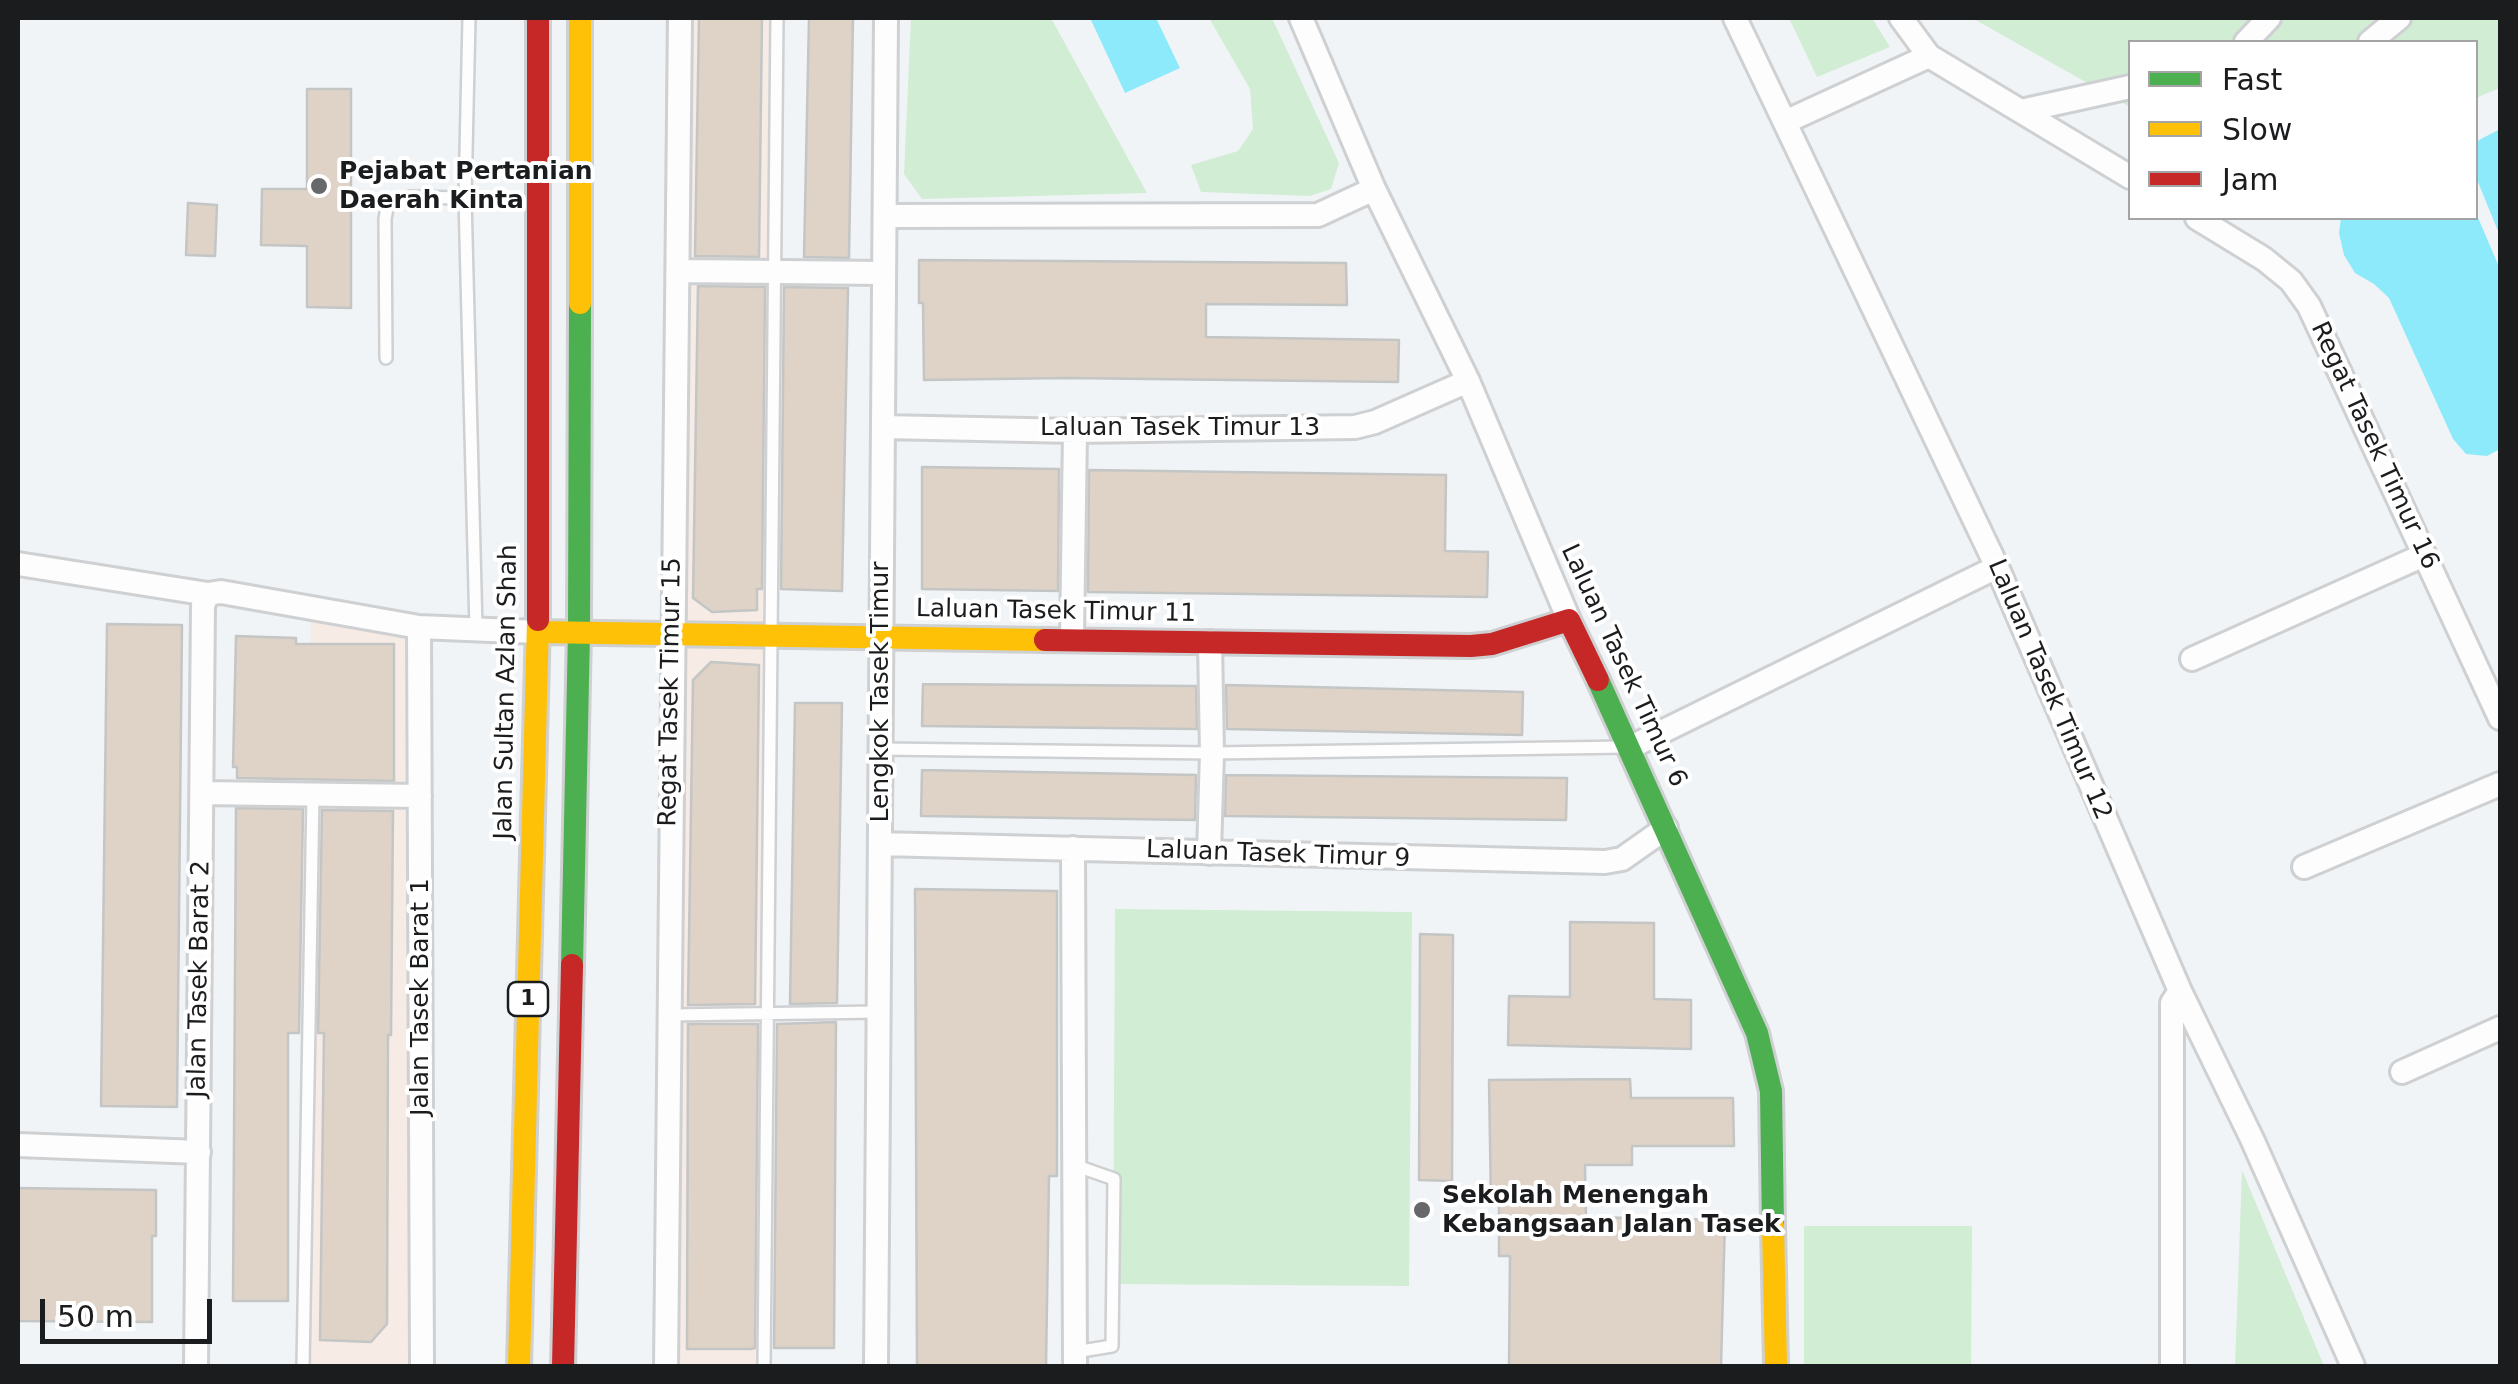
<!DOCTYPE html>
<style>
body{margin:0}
#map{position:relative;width:2518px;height:1384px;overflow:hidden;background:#f1f4f7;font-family:"DejaVu Sans",sans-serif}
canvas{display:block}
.frame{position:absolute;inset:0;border:20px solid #1b1c1e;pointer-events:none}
.legend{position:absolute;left:2128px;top:40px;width:350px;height:180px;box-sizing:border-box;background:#fff;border:2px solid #a4a4a5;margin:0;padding:12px 18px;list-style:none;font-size:30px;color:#1b1c1e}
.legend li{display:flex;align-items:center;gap:20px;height:50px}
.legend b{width:50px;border:2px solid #a4a4a5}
.scale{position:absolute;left:40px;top:1299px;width:172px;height:45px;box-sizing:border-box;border:5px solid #1b1c1e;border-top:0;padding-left:12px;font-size:30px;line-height:35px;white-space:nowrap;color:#1b1c1e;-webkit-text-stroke:8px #fff;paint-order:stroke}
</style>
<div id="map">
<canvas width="2518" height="1384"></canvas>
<div class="frame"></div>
<ul class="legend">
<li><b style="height:12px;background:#4caf50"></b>Fast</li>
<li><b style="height:12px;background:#ffc107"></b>Slow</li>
<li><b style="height:12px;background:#c62828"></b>Jam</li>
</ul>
<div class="scale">50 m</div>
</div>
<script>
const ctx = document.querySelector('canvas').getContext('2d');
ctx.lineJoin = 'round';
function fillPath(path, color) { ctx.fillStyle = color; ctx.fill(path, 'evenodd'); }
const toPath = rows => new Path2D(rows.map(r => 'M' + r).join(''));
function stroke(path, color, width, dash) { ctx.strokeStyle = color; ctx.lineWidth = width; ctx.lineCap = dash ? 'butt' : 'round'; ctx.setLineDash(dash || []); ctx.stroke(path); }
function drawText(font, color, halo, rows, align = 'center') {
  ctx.font = font + ' "DejaVu Sans",sans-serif'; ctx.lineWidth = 8; ctx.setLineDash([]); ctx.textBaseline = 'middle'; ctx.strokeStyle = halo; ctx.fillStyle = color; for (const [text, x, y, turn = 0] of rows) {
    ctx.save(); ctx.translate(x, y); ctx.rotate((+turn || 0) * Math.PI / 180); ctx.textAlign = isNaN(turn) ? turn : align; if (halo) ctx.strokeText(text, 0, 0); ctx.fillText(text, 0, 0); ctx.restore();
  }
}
fillPath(toPath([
 [665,18,775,18,765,1366,664,1366],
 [311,618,431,634,430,1366,298,1366]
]), '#f6ebe5');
fillPath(toPath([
 [911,18,1051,18,1147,193,922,199,904,174],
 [1209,18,1272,18,1339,163,1331,189,1310,196,1201,192,1191,165,1238,151,1253,129,1250,89],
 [1789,18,1872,18,1890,47,1817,77],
 [1972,18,2500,18,2500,88,2476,98,2476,42,2130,42,2130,107],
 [1115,909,1412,912,1409,1286,1113,1284],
 [2242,1170,2324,1366,2235,1366],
 [1804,1226,1972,1226,1971,1366,1804,1366]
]), '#d1edd4');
fillPath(toPath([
 [1090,18,1156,18,1180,68,1125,93],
 [2500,129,2500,236,2476,177,2476,145,2479,140],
 [2476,213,2500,269,2500,449,2487,456,2466,454,2453,439,2389,298,2374,284,2355,273,2344,255,2339,233,2341,218,2476,218]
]), '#8deafb');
const building = toPath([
 [699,18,762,18,759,257,695,256,699,18],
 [809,18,853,18,849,258,804,257,809,18],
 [307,89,351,89,351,308,307,307,307,246,261,245,262,189,307,189,307,89],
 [188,203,217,205,215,256,186,255,188,203],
 [919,260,1346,263,1347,305,1206,304,1206,337,1399,340,1398,382,1067,378,924,380,923,303,919,303,919,260],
 [698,286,765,287,762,589,757,589,757,610,712,612,693,598,698,286],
 [784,287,848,288,842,591,781,589,784,287],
 [922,467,1059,469,1058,591,922,589,922,467],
 [1089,470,1446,475,1445,551,1488,552,1487,597,1088,592,1089,470],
 [107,624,182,625,177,1107,101,1106,107,624],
 [236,636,296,638,296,644,394,644,394,781,237,778,237,767,233,767,236,636],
 [711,662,759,665,755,1004,688,1005,693,680,711,662],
 [923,684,1196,686,1197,729,922,726,923,684],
 [1226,685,1523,692,1522,735,1227,729,1226,685],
 [795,703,842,703,837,1003,790,1004,795,703],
 [922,770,1196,775,1195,820,921,816,922,770],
 [1226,775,1567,778,1566,820,1225,816,1226,775],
 [236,808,303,809,299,1033,288,1033,288,1301,233,1301,236,808],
 [322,810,393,811,391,1035,388,1035,387,1324,371,1342,320,1340,324,1033,318,1033,322,810],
 [915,889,1057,891,1057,1176,1049,1176,1046,1366,917,1366,915,889],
 [1570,922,1654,923,1654,999,1691,1000,1691,1049,1508,1045,1509,996,1570,997,1570,922],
 [1420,934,1453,935,1452,1181,1419,1180,1420,934],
 [836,1022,834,1348,774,1348,777,1024,836,1022],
 [688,1024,758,1024,755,1348,751,1349,687,1349,688,1024],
 [1630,1079,1631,1098,1733,1098,1734,1146,1632,1146,1632,1165,1585,1165,1586,1217,1725,1220,1721,1366,1509,1366,1510,1256,1499,1256,1499,1204,1491,1204,1489,1080,1630,1079],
 [18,1188,156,1190,156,1236,152,1236,152,1322,18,1321,18,1188]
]);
fillPath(building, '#ded3c6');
stroke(building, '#c4c5c5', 2.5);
const lane = toPath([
 [469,18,465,198,476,629],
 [386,358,385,219,387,208,394,202,411,197,465,198],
 [881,749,1212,753,1627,747],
 [668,1015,878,1012],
 [1074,1165,1114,1179,1112,1346,1075,1352],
 [303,1366,313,794],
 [764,1366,777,18]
]);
const street = toPath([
 [1301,18,1374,189,1468,381,1569,620],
 [1735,18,1997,567,2180,991,2252,1139,2353,1366],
 [1901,18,1929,56],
 [2246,42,2269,18],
 [2370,42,2399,18],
 [2021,111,2130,87],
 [1785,122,1929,56,2130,177],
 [885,216,1318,215,1374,189],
 [2197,218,2264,259,2291,281,2309,306,2500,718],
 [678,271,884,273],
 [883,427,1075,431,1355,427,1375,422,1468,381],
 [18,564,208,594,221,592,419,627,538,632],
 [419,627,422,1366],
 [1072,640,1075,431],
 [2192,659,2424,555],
 [1631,747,1997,567],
 [202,793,420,796],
 [880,844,1605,862,1622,859,1666,828],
 [1073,848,1075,1366],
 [1209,853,1212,753,1210,642],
 [2304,867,2500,784],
 [2402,1072,2500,1028],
 [18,1145,199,1152],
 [196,1366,203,605,208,594],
 [666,1366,680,18],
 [876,1366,886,18],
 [2172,1366,2172,1003,2180,991]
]);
const fast = toPath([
 [1598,680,1757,1033,1771,1091,1773,1227],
 [572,965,579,632,580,303]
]);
const slow = toPath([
 [580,303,580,18],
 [538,632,1045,640],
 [1773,1227,1776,1366],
 [519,1366,538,620]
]);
const jam = toPath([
 [538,18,538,620],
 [1045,640,1471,646,1492,644,1569,620,1598,680],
 [563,1366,572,965]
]);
stroke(lane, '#ced0d2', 16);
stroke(street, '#ced0d2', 28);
stroke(fast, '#ced0d2', 28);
stroke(slow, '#ced0d2', 28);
stroke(jam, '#ced0d2', 28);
stroke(lane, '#fdfdfe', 11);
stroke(street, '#fdfdfe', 22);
stroke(fast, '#4caf50', 22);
stroke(slow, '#ffc107', 22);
stroke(jam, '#c62828', 22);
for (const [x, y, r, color] of [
 [319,186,10,"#66686a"],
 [1422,1210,10,"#66686a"]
]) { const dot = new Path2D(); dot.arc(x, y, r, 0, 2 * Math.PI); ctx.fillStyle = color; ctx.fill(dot); stroke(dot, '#fff', 4); }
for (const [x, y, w] of [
 [528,999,40]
]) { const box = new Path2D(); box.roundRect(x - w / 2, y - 17, w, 34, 8); ctx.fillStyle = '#fff'; ctx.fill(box); stroke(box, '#1b1c1e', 2.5); }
drawText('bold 22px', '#1b1c1e', null, [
 ["1",528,999]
]);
drawText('bold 25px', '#1b1c1e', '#fff', [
 ["Pejabat Pertanian",339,172],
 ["Daerah Kinta",339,201],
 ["Sekolah Menengah",1442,1196],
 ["Kebangsaan Jalan Tasek",1442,1225]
], 'left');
drawText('25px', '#1b1c1e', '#fff', [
 ["Laluan Tasek Timur 13",1180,428],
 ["Regat Tasek Timur 16",2374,446,65],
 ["Laluan Tasek Timur 11",1056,612,1],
 ["Laluan Tasek Timur 6",1623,666,65],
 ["Laluan Tasek Timur 12",2049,690,67],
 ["Jalan Sultan Azlan Shah",507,692,-89],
 ["Regat Tasek Timur 15",671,692,-89],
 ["Lengkok Tasek Timur",881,692,-90],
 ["Laluan Tasek Timur 9",1278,855,2],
 ["Jalan Tasek Barat 2",200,979,-89],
 ["Jalan Tasek Barat 1",421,997,-90]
]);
</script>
